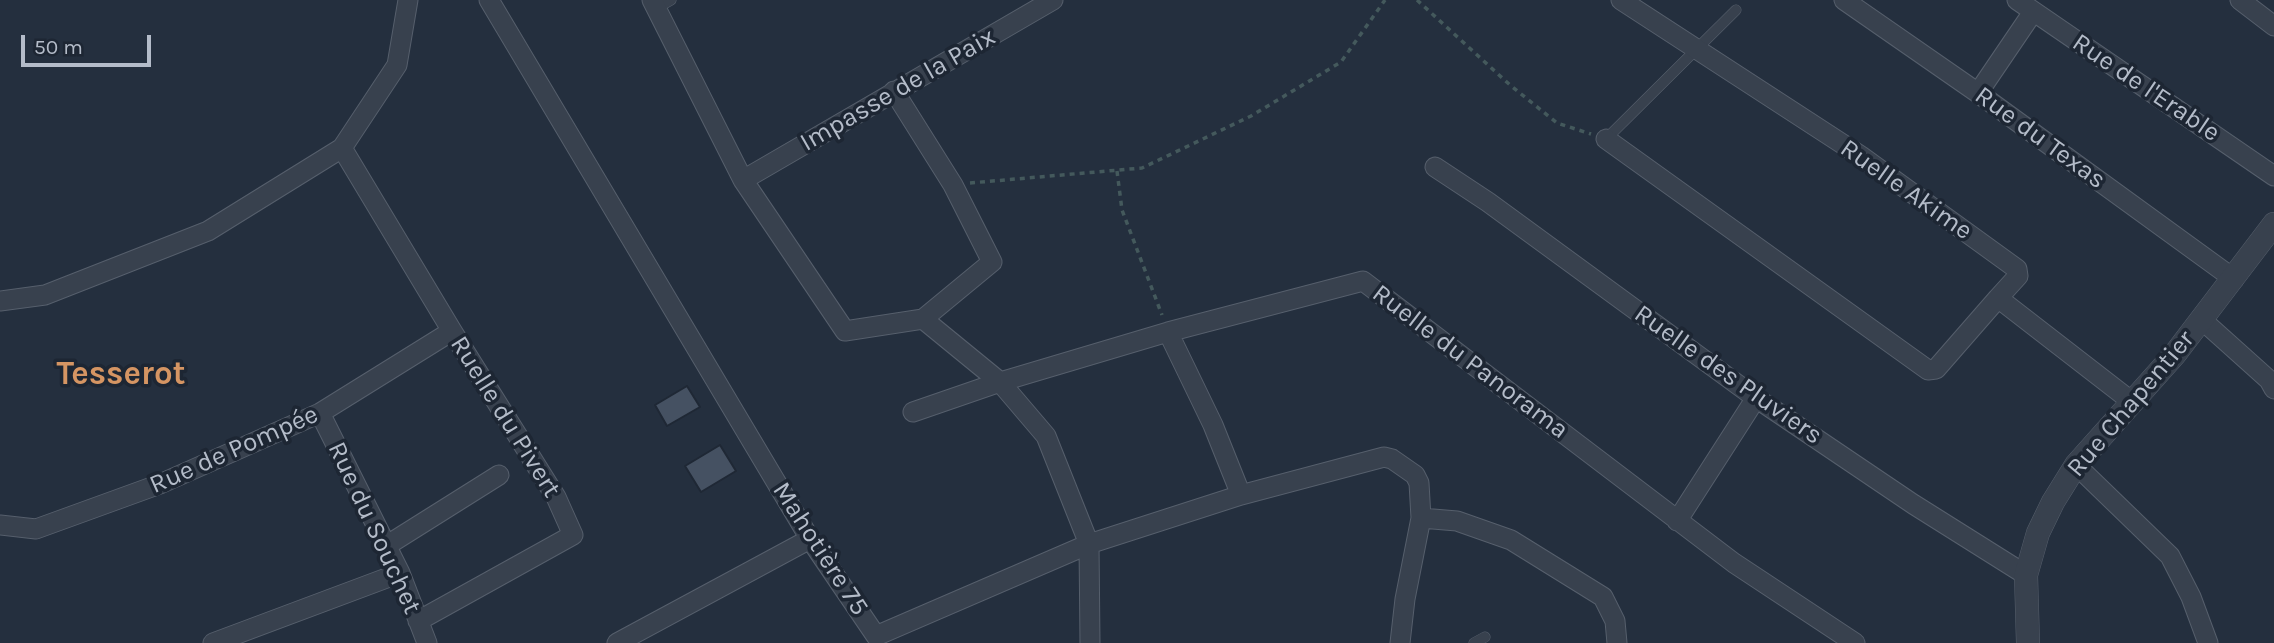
<!DOCTYPE html>
<meta charset="utf-8">
<style>
body{margin:0}
#map{position:relative;width:2274px;height:643px;overflow:hidden;background:#242f3e;font-family:Karla,sans-serif}
canvas{display:block}
.scale{position:absolute;left:21px;top:35px;width:130px;height:32px;box-sizing:border-box;border:4px solid #b4bcc9;border-top:0;padding-left:9px;font-size:21px;line-height:24px;white-space:nowrap;color:#b4bcc9;-webkit-text-stroke:5px #1d2633;paint-order:stroke}
</style>
<div id="map">
<canvas width="2274" height="643"></canvas>
<div class="scale">50 m</div>
</div>
<script>
const ctx = document.querySelector('canvas').getContext('2d');
ctx.lineJoin = 'round';
function fillPath(path, color) { ctx.fillStyle = color; ctx.fill(path, 'evenodd'); }
const toPath = rows => new Path2D(rows.map(r => 'M' + r).join(''));
function stroke(path, color, width, dash) { ctx.strokeStyle = color; ctx.lineWidth = width; ctx.lineCap = dash ? 'butt' : 'round'; ctx.setLineDash(dash || []); ctx.stroke(path); }
function drawText(font, color, halo, rows, align = 'center') {
  ctx.font = font + ' Karla,sans-serif'; ctx.lineWidth = 7; ctx.setLineDash([]); ctx.textBaseline = 'middle'; ctx.strokeStyle = halo; ctx.fillStyle = color; for (const [text, x, y, turn = 0] of rows) {
    ctx.save(); ctx.translate(x, y); ctx.rotate((+turn || 0) * Math.PI / 180); ctx.textAlign = isNaN(turn) ? turn : align; if (halo) ctx.strokeText(text, 0, 0); ctx.fillText(text, 0, 0); ctx.restore();
  }
}
const building = toPath([
 [687,386,700,407,667,426,655,405,687,386],
 [720,445,736,471,701,492,685,466,720,445]
]);
fillPath(building, '#455162');
stroke(building, '#1f2835', 2);
const service = toPath([
 [657,8,671,0],
 [1606,139,1736,10],
 [1474,643,1485,637]
]);
const minor = toPath([
 [489,0,810,539,876,636,1089,544,1241,495,1384,457,1392,459,1415,475,1419,483,1421,518,1405,599,1400,643],
 [652,0,743,180,845,331,923,319,992,262,953,185,894,91],
 [1621,0,1861,156,2017,269,2018,276,1998,298,2131,401],
 [1844,0,1978,93,2234,279],
 [2017,0,2274,176],
 [2240,0,2274,26],
 [1978,93,2033,12],
 [1606,139,1928,370,1936,369,1998,298],
 [342,148,452,331,556,497,573,535,418,621],
 [1435,167,1488,202,1756,398,1913,504,2026,575],
 [743,180,1053,0],
 [0,301,45,295,208,231,342,148,397,65,408,0],
 [923,319,1000,382,1046,436,1089,544,1090,643],
 [2201,319,2269,380,2274,389],
 [1168,332,1213,425,1241,495],
 [913,412,1000,382,1168,332,1363,281,1734,563,1855,643],
 [320,413,400,573,427,643],
 [2076,465,2170,556,2191,597,2208,643],
 [1421,518,1457,521,1511,540,1603,597,1615,621,1617,643],
 [1677,521,1756,398],
 [0,525,36,529,160,484,320,413,452,331],
 [386,546,499,475],
 [213,643,400,573],
 [617,643,810,539]
]);
const tertiary = toPath([
 [2028,643,2026,575,2038,533,2053,502,2076,465,2175,354,2274,224]
]);
stroke(service, '#565f6c', 11);
stroke(minor, '#565f6c', 21);
stroke(tertiary, '#565f6c', 24);
stroke(toPath([
 [1417,0,1510,85,1557,123,1591,134],
 [1117,171,1122,210,1162,315],
 [970,183,1142,168,1251,116,1341,62,1385,0]
]), '#44595c', 3.5, [5, 5]);
stroke(service, '#38414e', 10);
stroke(minor, '#38414e', 19);
stroke(tertiary, '#38414e', 23);
drawText('26px', '#b4bcc9', '#1d2633', [
 ["Rue de l'Erable",2146,88,34],
 ["Impasse de la Paix",898,90,-30],
 ["Rue du Texas",2040,138,36],
 ["Ruelle Akime",1906,190,35],
 ["Ruelle du Panorama",1470,362,37],
 ["Ruelle des Pluviers",1728,375,35],
 ["Rue Chapentier",2131,404,-50],
 ["Ruelle du Pivert",505,417,58],
 ["Rue de Pompée",234,450,-24],
 ["Rue du Souchet",374,528,65],
 ["Mahotière 75",820,549,57]
]);
drawText('bold 33px', '#d59563', '#1d2633', [
 ["Tesserot",121,375]
]);
</script>
